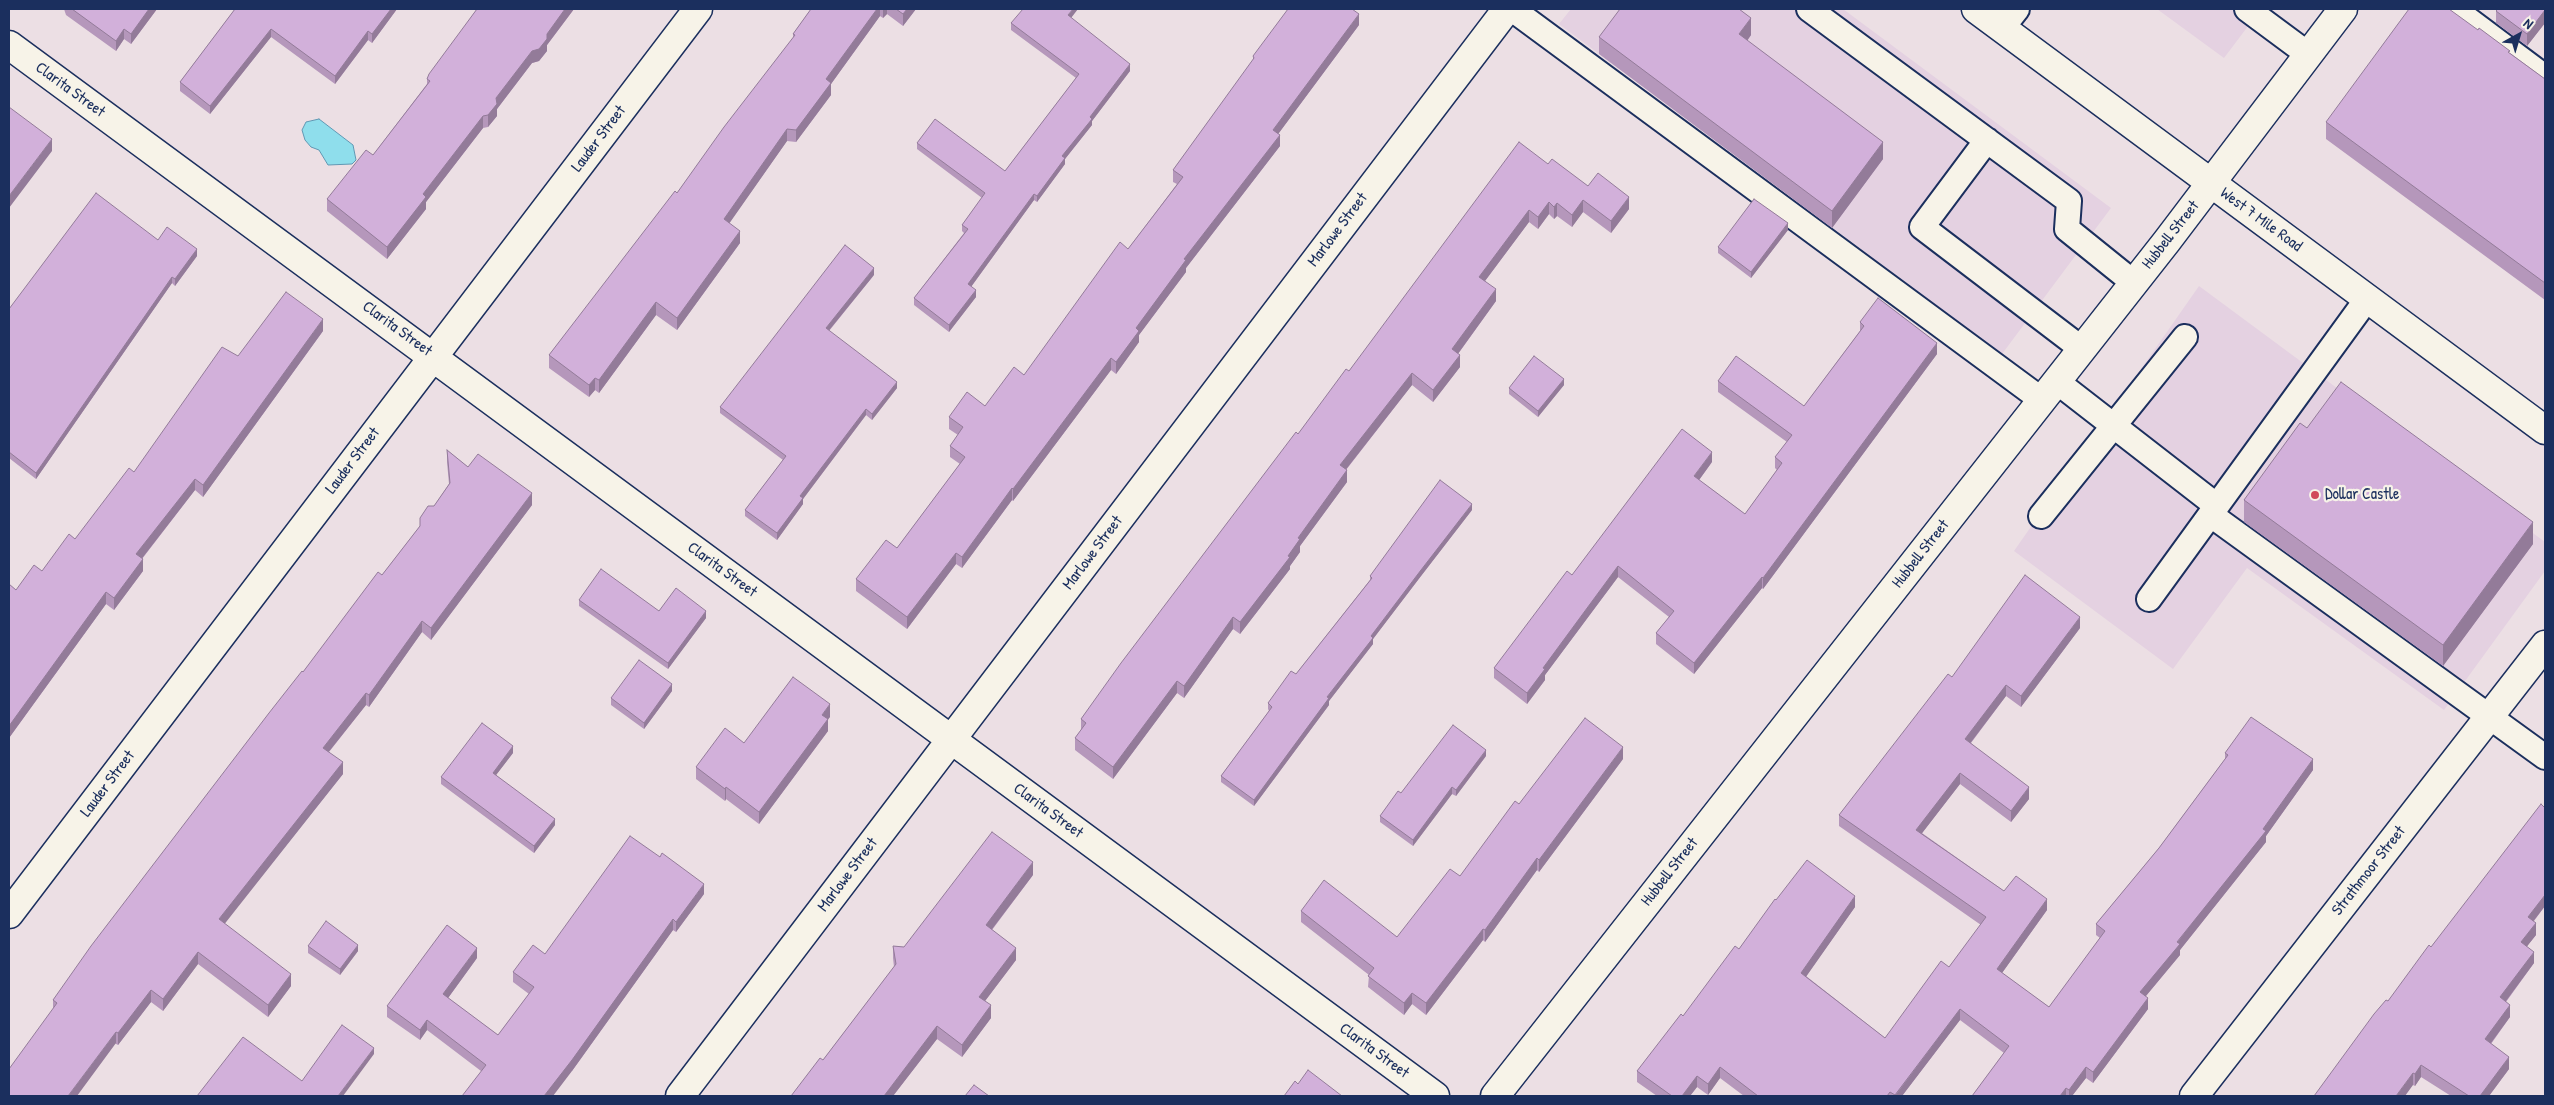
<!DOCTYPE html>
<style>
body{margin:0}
#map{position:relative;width:2554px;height:1105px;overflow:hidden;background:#ecdfe4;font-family:"Patrick Hand",sans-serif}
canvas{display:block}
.frame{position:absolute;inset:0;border:10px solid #1b2f5e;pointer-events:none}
.north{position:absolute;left:2494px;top:10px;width:50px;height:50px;-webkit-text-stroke:4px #f7f3e8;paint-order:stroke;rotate:39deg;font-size:14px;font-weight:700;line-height:20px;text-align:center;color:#1b2f5e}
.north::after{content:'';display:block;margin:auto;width:18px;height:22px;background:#1b2f5e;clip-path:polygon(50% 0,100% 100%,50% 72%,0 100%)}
</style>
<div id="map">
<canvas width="2554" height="1105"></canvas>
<div class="frame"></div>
<div class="north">N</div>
</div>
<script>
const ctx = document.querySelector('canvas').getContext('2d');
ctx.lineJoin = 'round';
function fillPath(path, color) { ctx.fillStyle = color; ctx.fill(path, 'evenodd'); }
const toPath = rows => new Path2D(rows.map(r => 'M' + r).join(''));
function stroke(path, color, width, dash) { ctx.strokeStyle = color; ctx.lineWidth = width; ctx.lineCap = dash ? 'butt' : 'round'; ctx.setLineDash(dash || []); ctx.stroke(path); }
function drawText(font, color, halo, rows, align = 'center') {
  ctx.font = font + ' "Patrick Hand",sans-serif'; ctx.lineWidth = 4.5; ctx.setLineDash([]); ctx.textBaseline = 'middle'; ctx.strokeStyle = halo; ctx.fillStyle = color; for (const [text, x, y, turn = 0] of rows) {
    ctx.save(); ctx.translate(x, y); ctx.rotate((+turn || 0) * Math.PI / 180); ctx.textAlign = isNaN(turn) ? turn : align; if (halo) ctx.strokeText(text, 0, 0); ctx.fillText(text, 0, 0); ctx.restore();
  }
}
fillPath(toPath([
 [1571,9,1843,9,2111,208,2002,354,1559,24],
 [2157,9,2261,9,2224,58],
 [2199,286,2545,542,2545,571,2444,710,2247,568,2173,669,2014,551]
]), '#e4d1e1');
const water = toPath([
 [319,119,353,145,356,160,352,164,328,165,319,150,311,147,305,140,302,130,306,122,319,119]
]);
fillPath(water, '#8fdeec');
stroke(water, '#6198b3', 1);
const service = toPath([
 [1512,9,2042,400],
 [1809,9,2069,201,2067,229,2134,283],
 [2247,9,2309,55],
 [2454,9,2545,77],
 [2002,28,2017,9],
 [1987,140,1922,227,2082,349],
 [2056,381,2217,506],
 [2211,515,2545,757],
 [2041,516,2185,337],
 [2149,599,2367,299]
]);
const minor = toPath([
 [9,45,1435,1096],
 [9,914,698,9],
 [680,1096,1507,9],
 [2194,1096,2545,645]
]);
const tertiary = toPath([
 [1495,1096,2167,241,2343,9]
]);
const secondary = toPath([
 [1976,9,2545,430]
]);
stroke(service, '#1b2f5e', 28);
stroke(minor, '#1b2f5e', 31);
stroke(tertiary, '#1b2f5e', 31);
stroke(secondary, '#1b2f5e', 31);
stroke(service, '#f7f3e8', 24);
stroke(minor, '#f7f3e8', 28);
stroke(tertiary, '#f7f3e8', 28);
stroke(secondary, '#f7f3e8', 28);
fillPath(toPath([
 [64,9,157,9,131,44,124,39,116,51,66,15],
 [235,9,397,9,372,43,368,40,335,84,271,37,210,114,180,91,180,82],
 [477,9,574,9,547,45,547,51,539,61,532,63,497,109,497,116,488,127,483,128,426,202,426,209,387,259,327,211,327,199,373,155,427,84,427,79],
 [811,9,916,9,903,26,887,14,883,18,880,16,831,84,831,95,796,142,787,141,729,223,740,243,677,330,656,315,599,393,595,390,589,397,549,368,549,355,677,193,793,38,793,34],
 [2545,9,2545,23,2527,46,2496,23,2496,11],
 [1071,18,1130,71,1092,121,1092,125,1065,159,1065,164,1037,202,1034,200,971,287,976,297,949,332,914,305,914,298,964,233,962,231,962,225,982,198,917,149,917,143,1005,171,1076,78,1011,30,1011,23],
 [1359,25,1278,134,1280,146,1186,268,1186,272,1139,335,1139,342,1116,374,1111,370,1013,501,1012,500,962,568,956,564,907,629,856,591,856,579,897,548,960,464,950,457,950,446,958,435,949,429,949,417,985,406,1024,375,1128,249,1177,184,1173,182,1173,170,1253,61,1253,56],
 [1751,35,1747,41,1883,159,1832,228,1599,54,1599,37],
 [2510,53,2545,79,2545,300,2326,139,2326,122],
 [1548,164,1629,209,1611,233,1583,212,1572,227,1557,216,1554,219,1549,214,1538,229,1529,222,1485,281,1496,301,1458,354,1460,367,1433,402,1412,385,1346,470,1347,482,1300,546,1300,552,1290,566,1290,569,1240,634,1233,629,1184,698,1177,693,1113,779,1075,750,1075,738,1081,730,1081,719,1298,434,1349,371],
 [1788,230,1751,278,1718,253,1718,247],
 [158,240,197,256,175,286,172,283,36,479,9,458,9,309],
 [874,275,829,331,897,388,872,420,866,415,803,499,803,504,777,540,745,516,745,510,783,460,720,413,720,407],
 [1860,322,1937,354,1763,589,1762,588,1694,674,1656,644,1656,633,1669,617,1618,577,1545,675,1545,680,1527,704,1494,678,1494,668,1572,575,1712,462,1699,480,1745,514,1777,470,1775,468,1775,457,1787,442,1718,392,1718,381,1804,406,1860,331],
 [323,331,203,497,195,490,142,559,143,571,114,610,106,604,9,738,9,584,16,590,42,571,75,539,238,356],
 [1564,385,1538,417,1509,394,1509,388],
 [2307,428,2533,544,2443,666,2244,522,2244,500],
 [447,450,468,467,532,505,431,640,422,632,369,707,366,705,329,752,343,774,224,923,291,986,268,1017,198,964,163,1011,151,1002,118,1045,53,1010,53,1000,303,672,382,575,420,526,434,506,449,484,447,462],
 [1472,510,1421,576,1373,639,1373,644,1329,701,1329,705,1254,806,1221,782,1221,776,1269,711,1268,709,1268,703,1296,674,1370,580,1370,576],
 [579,600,659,611,706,618,668,669,579,606],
 [2080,628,2021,707,2006,696,1971,743,2029,799,2011,822,1960,784,1922,833,2004,891,2047,910,2002,973,2049,1007,2100,938,2096,935,2096,924,2159,848,2225,759,2225,753,2313,770,2266,836,2266,842,2180,950,2180,955,2146,996,2148,1009,2093,1083,2086,1078,2072,1096,1972,1096,2004,1053,1960,1020,1902,1096,1744,1096,1720,1078,1708,1095,1697,1087,1690,1096,1657,1096,1637,1082,1637,1071,1739,949,1776,900,1855,907,1806,976,1885,1038,1949,967,1981,925,1839,826,1839,815,1952,677],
 [672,691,644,729,611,705,611,698],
 [830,717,828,719,828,731,759,824,726,799,725,801,696,779,696,767,744,743],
 [513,753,496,775,555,825,534,853,441,784,441,777],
 [1486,756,1456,796,1452,794,1413,846,1380,822,1380,816,1401,793],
 [1623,759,1539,872,1537,870,1485,942,1483,940,1426,1015,1412,1004,1404,1015,1368,987,1369,975,1301,922,1301,911,1397,937,1460,876,1519,804],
 [2545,808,2545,906,2534,921,2536,935,2527,946,2534,963,2506,1002,2510,1017,2491,1044,2509,1069,2489,1096,2451,1096,2421,1077,2415,1086,2413,1085,2388,1001,2431,947],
 [1033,875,992,930,1016,960,985,1001,991,1018,962,1057,937,1039,893,1096,791,1096,823,1060,894,967,893,958,893,946,904,947],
 [704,894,676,932,673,930,572,1071,481,1071,427,1030,420,1040,387,1017,387,1006,477,958,448,998,498,1035,529,994,513,982,513,972,545,954],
 [308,946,358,951,340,975,308,953]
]), '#b597bb');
fillPath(toPath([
 [149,9,157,9,131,44,131,34],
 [391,9,397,9,372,43,372,34],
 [565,9,574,9,547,45,547,51,539,61,532,63,497,109,497,116,488,127,488,115,496,98,532,51,547,34],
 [877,9,880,9,880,16,831,84,831,95,796,142,796,130,826,79],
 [883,9,887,9,887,14,883,18],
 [907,9,916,9,903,26,903,14],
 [1073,9,1078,9,1068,22,1068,15],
 [2545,9,2545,23,2527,46,2527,34],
 [1359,14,1359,25,1273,141,1273,130],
 [1751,18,1751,35,1739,52,1739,34],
 [124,29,124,39,116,51,116,41],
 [271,29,271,37,210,114,210,106],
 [368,31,368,40,335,84,335,76],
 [1130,64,1130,71,1092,121,1092,125,1065,159,1065,164,1037,202,1037,196,1062,156,1090,117],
 [483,116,483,128,426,202,426,209,387,259,387,247,423,194],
 [787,129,787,141,724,231,724,219],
 [1280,135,1280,146,1186,268,1186,272,1139,335,1139,342,1116,374,1116,362,1136,328,1184,259],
 [52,139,52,151,9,208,9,196],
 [1883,142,1883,159,1832,228,1832,211],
 [1034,194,1034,200,968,291,968,284],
 [1629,197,1629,209,1611,233,1611,221],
 [1583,200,1583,212,1572,227,1572,215],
 [1549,202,1549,214,1538,229,1538,217],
 [1557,203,1557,216,1554,219,1554,207],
 [1529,210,1529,222,1479,289,1479,277],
 [1788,223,1788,230,1751,278,1751,272],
 [740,231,740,243,677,330,677,318],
 [197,249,197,256,175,286,175,279],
 [874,268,874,275,826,334,826,328],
 [172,277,172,283,36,479,36,473],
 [1496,289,1496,301,1452,362,1452,349],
 [976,290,976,297,949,332,949,325],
 [656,302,656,315,599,393,599,380],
 [323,319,323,331,203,497,203,485],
 [1937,343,1937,354,1763,589,1763,578],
 [1460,355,1460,367,1433,402,1433,390],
 [1111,358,1111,370,1013,501,1013,489],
 [1412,373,1412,385,1340,477,1340,465],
 [595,378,595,390,589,397,589,385],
 [1564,379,1564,385,1538,417,1538,411],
 [897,382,897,388,872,420,872,414],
 [866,409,866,415,803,499,803,504,777,540,777,533,800,496],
 [1712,452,1712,462,1694,487,1694,476],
 [1347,470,1347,482,1300,546,1300,552,1290,566,1290,569,1240,634,1240,622,1288,556,1298,538],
 [195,479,195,490,136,566,136,554],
 [1012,488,1012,500,962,568,962,557],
 [532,493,532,505,431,640,431,628],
 [1472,504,1472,510,1421,576,1373,639,1373,644,1329,701,1329,705,1254,806,1254,800,1371,636,1421,570],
 [2533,522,2533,544,2443,666,2443,645],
 [956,553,956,564,907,629,907,617],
 [143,559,143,571,114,610,114,598],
 [1618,566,1618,577,1545,675,1545,680,1527,704,1527,693,1543,668],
 [1762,577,1762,588,1694,674,1694,663],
 [106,592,106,604,9,738,9,726],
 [706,611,706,618,668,669,668,663],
 [1233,617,1233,629,1184,698,1184,686],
 [2080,617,2080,628,2021,707,2021,696],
 [422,621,422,632,369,707,369,695],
 [1177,681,1177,693,1113,779,1113,767],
 [672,684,672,691,644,729,644,723],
 [2006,685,2006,696,1965,750,1965,739],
 [366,693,366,705,323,759,323,748],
 [830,704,830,717,822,727,822,715],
 [828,719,828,731,759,824,759,812],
 [513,746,513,753,493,779,493,773],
 [1623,747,1623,759,1539,872,1539,860],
 [1486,750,1486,756,1456,796,1456,790],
 [2313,759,2313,770,2266,836,2266,842,2180,950,2180,955,2140,1003,2140,992,2263,829],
 [343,762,343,774,219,931,219,919],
 [1960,773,1960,784,1916,841,1916,830],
 [726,787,726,799,725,801,725,789],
 [1452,787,1452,794,1413,846,1413,840],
 [2029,787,2029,799,2011,822,2011,811],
 [555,819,555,825,534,853,534,846],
 [1537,858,1537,870,1485,942,1485,930],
 [1033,862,1033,875,986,937,986,925],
 [704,884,704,894,676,932,676,922],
 [2545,895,2545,906,2528,928,2528,917],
 [1855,896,1855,907,1801,984,1801,973],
 [2047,899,2047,910,1997,980,1997,969],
 [673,919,673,930,572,1071,553,1096,544,1096],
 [2536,923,2536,935,2521,954,2521,942],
 [1483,929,1483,940,1426,1015,1426,1003],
 [358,945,358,951,340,975,340,969],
 [477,948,477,958,443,1005,443,994],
 [1016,948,1016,960,979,1009,979,997],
 [198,952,198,964,163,1011,163,999],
 [2534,952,2534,963,2500,1009,2500,997],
 [291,974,291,986,268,1017,268,1005],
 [151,990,151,1002,118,1045,118,1033],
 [1412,993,1412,1004,1404,1015,1404,1003],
 [2148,998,2148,1009,2093,1083,2093,1072],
 [991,1005,991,1018,962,1057,962,1045],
 [2510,1005,2510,1017,2485,1051,2485,1039],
 [1960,1009,1960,1020,1902,1096,1895,1096],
 [427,1020,427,1030,420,1040,420,1030],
 [937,1026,937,1039,893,1096,884,1096],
 [116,1032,116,1043,77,1096,68,1096],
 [374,1048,374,1054,343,1096,338,1096],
 [2509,1057,2509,1069,2489,1096,2480,1096],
 [2421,1065,2421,1077,2415,1086,2415,1074],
 [1720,1067,1720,1078,1708,1095,1708,1084],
 [2086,1067,2086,1078,2072,1096,2069,1096,2069,1090],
 [2413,1073,2413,1085,2405,1096,2396,1096],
 [1697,1076,1697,1087,1690,1096,1682,1096],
 [2066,1088,2066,1096,2060,1096]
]), '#937b99');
const building = toPath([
 [72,9,149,9,131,34,124,29,116,41,72,9],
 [235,9,391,9,372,34,368,31,335,76,271,29,210,106,180,82,235,9],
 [477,9,565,9,547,34,547,39,539,49,532,51,496,98,497,104,488,115,483,116,423,194,426,197,387,247,327,199,366,150,373,155,430,81,427,79,429,74,477,9],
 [811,9,877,9,826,79,831,83,796,130,787,129,724,219,740,231,677,318,656,302,599,380,595,378,589,385,549,355,675,191,677,193,724,127,795,35,793,34,811,9],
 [896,9,907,9,903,14,896,9],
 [1023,9,1073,9,1068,15,1130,64,1090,117,1092,119,1062,156,1065,158,1037,196,1034,194,968,284,976,290,949,325,914,298,968,229,962,225,985,193,917,143,935,119,1005,171,1079,74,1011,23,1023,9],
 [1288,9,1352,9,1359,14,1273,130,1280,135,1184,259,1186,260,1136,328,1139,331,1116,362,1111,358,1013,489,1012,488,962,557,956,553,907,617,856,579,886,540,897,548,965,457,950,446,963,427,949,417,967,392,985,406,1014,367,1024,375,1120,242,1128,249,1183,177,1173,170,1254,58,1253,56,1288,9],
 [1620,9,1739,9,1751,18,1739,34,1883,142,1832,211,1599,37,1620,9],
 [2409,9,2449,9,2478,30,2479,28,2510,51,2508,52,2545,79,2545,283,2326,122,2409,9],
 [2498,9,2545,9,2545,10,2527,34,2496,11,2498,9],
 [9,107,52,139,9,196,9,107],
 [1519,142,1548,164,1552,159,1588,186,1598,173,1629,197,1611,221,1583,200,1572,215,1557,203,1554,207,1549,202,1538,217,1529,210,1479,277,1496,289,1452,349,1460,355,1433,390,1412,373,1340,465,1347,470,1298,538,1300,539,1288,556,1290,557,1240,622,1233,617,1184,686,1177,681,1113,767,1075,738,1086,723,1081,719,1121,663,1296,432,1298,434,1346,369,1349,371,1519,142],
 [96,193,158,240,167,227,197,249,175,279,172,277,36,473,9,452,9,309,96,193],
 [1754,199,1788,223,1751,272,1718,247,1754,199],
 [845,245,874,268,826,328,897,382,872,414,866,409,800,496,803,498,777,533,745,510,786,456,720,407,845,245],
 [286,292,323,319,203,485,195,479,136,554,143,559,114,598,106,592,9,726,9,584,16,590,34,565,42,571,69,534,75,539,129,468,134,472,222,347,238,356,286,292],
 [1878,298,1937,343,1763,578,1762,577,1694,663,1656,633,1674,611,1618,566,1543,668,1545,669,1527,693,1494,668,1567,571,1572,575,1682,429,1712,452,1694,476,1745,514,1782,463,1775,457,1792,435,1718,381,1736,356,1804,406,1864,326,1860,322,1878,298],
 [1534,356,1564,379,1538,411,1509,388,1534,356],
 [2341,382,2533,522,2443,645,2244,500,2300,423,2307,428,2341,382],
 [447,450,468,467,478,454,532,493,431,628,422,621,369,695,366,693,323,748,343,762,219,919,291,974,268,1005,198,952,163,999,151,990,118,1033,116,1032,68,1096,9,1096,9,1069,57,1003,53,1000,91,946,269,713,302,671,303,672,378,572,382,575,420,526,420,518,428,506,434,506,450,483,447,450],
 [1440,480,1472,504,1421,570,1371,636,1373,638,1327,697,1329,698,1254,800,1221,776,1272,707,1268,703,1291,671,1296,674,1372,578,1370,576,1440,480],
 [601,569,659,611,676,588,706,611,668,663,579,600,601,569],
 [2025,575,2080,617,2021,696,2006,685,1965,739,2029,787,2011,811,1960,773,1916,830,2004,891,2016,876,2047,899,1997,969,2049,1007,2105,931,2096,924,2159,848,2228,755,2225,753,2251,717,2313,759,2263,829,2266,831,2177,942,2180,944,2140,992,2148,998,2093,1072,2086,1067,2069,1090,2066,1088,2060,1096,1972,1096,2009,1046,1960,1009,1895,1095,1890,1092,1887,1096,1758,1096,1720,1067,1708,1084,1697,1076,1682,1096,1672,1096,1637,1071,1681,1014,1683,1016,1735,946,1739,949,1775,899,1776,900,1807,860,1855,896,1801,973,1885,1038,1941,961,1949,967,1986,917,1839,815,1948,674,1952,677,2025,575],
 [639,660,672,684,644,723,611,698,639,660],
 [793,677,830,704,822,715,828,719,759,812,726,787,725,789,696,767,725,728,744,743,793,677],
 [1585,718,1623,747,1539,860,1537,858,1485,930,1483,929,1426,1003,1412,993,1404,1003,1368,976,1374,968,1301,911,1324,880,1397,937,1450,869,1460,876,1515,801,1519,804,1585,718],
 [482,723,513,746,493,773,555,819,534,846,441,777,482,723],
 [1453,725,1486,750,1456,790,1452,787,1413,840,1380,816,1398,791,1401,793,1453,725],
 [2541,804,2545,808,2545,895,2528,917,2536,923,2521,942,2534,952,2500,997,2510,1005,2485,1039,2509,1057,2480,1096,2469,1096,2421,1065,2415,1074,2413,1073,2396,1096,2314,1096,2374,1014,2386,1000,2388,1001,2429,945,2431,947,2541,804],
 [992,832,1033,862,986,925,1016,948,979,997,991,1005,962,1045,937,1026,884,1096,791,1096,820,1058,823,1060,896,964,893,946,904,947,992,832],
 [630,836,660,857,662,853,704,884,676,922,673,919,572,1060,544,1096,462,1096,486,1065,427,1020,420,1030,387,1006,447,925,477,948,443,994,498,1035,534,987,513,972,533,945,545,954,630,836],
 [326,921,358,945,340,969,308,946,326,921],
 [342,1025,374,1048,338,1096,197,1096,243,1037,302,1081,342,1025],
 [1308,1070,1342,1096,1284,1096,1295,1081,1298,1084,1308,1070],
 [974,1085,989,1096,965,1096,974,1085]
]);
fillPath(building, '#d2b0da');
stroke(building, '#937b99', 1);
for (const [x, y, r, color] of [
 [2315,495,5,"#d1495b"]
]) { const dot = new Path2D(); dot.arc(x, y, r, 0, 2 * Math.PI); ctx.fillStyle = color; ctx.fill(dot); stroke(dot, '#f7f3e8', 2); }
drawText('16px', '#1b2f5e', '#f7f3e8', [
 ["Clarita Street",70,90,36],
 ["Lauder Street",599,139,-53],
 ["West 7 Mile Road",2261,220,36],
 ["Marlowe Street",1338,230,-53],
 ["Hubbell Street",2171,235,-52],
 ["Clarita Street",397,329,36],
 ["Lauder Street",353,461,-53],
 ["Marlowe Street",1093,553,-53],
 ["Hubbell Street",1921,554,-52],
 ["Clarita Street",722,570,36],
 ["Lauder Street",108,784,-53],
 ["Clarita Street",1048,811,36],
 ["Strathmoor Street",2369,871,-52],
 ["Hubbell Street",1670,872,-52],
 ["Marlowe Street",848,875,-53],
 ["Clarita Street",1374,1051,36]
]);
drawText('16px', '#1b2f5e', '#f7f3e8', [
 ["Dollar Castle",2325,495]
], 'left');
</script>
